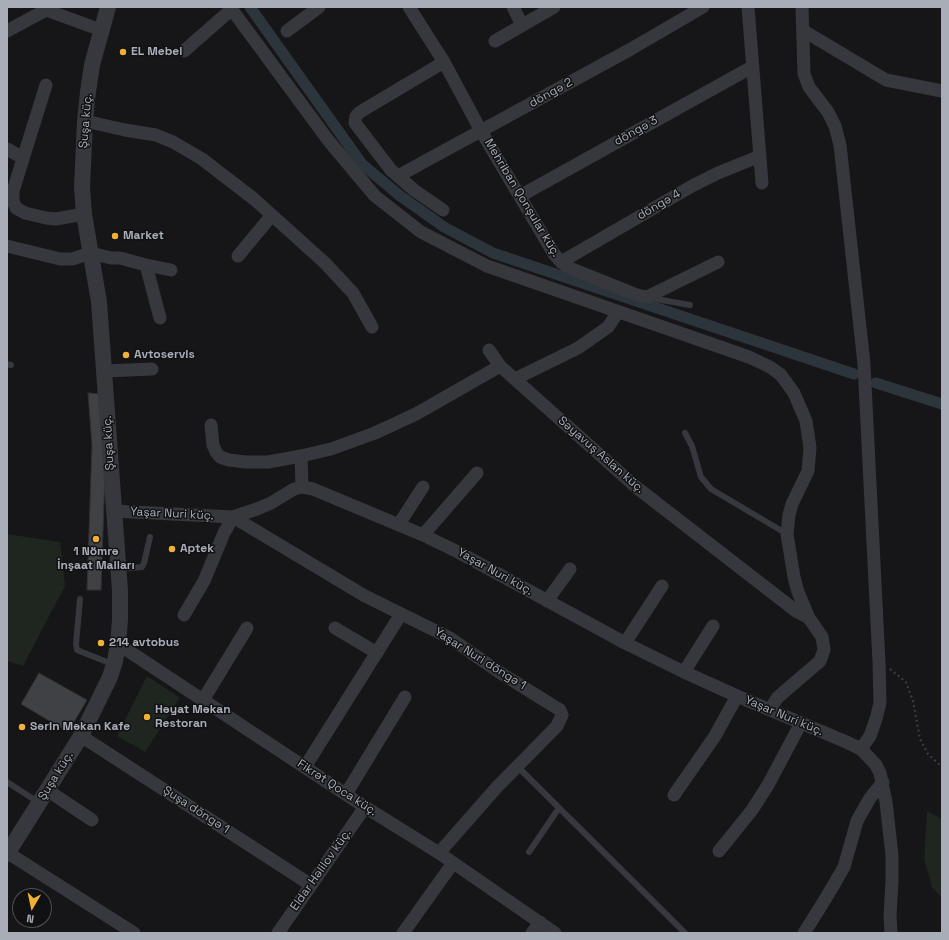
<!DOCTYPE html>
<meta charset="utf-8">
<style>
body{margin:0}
#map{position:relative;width:949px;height:940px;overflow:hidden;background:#161618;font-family:"Space Grotesk",sans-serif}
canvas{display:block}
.frame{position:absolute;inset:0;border:8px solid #a8adb8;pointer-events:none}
.north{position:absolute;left:12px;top:888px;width:40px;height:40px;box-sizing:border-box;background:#111113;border:1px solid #4d4f55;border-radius:50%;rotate:189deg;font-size:11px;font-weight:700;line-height:16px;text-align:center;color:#a8adb8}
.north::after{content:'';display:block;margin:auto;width:14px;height:18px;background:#f2b134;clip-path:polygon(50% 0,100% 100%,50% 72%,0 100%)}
</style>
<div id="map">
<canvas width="949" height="940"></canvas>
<div class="frame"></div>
<div class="north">N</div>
</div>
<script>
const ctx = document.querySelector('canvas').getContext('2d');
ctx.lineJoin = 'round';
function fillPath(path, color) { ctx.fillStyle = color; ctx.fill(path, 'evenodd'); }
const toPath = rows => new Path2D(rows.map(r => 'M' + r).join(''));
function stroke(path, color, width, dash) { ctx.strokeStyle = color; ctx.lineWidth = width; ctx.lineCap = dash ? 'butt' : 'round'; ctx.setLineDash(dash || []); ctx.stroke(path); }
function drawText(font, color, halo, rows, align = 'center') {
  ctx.font = font + ' "Space Grotesk",sans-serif'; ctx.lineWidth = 3; ctx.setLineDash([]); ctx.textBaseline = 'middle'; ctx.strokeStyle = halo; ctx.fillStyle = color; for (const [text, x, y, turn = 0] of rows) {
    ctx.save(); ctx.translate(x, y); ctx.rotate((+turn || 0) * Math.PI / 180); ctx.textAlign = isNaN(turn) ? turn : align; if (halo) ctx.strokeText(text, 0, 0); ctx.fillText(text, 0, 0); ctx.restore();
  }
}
fillPath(toPath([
 [7,534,60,542,65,586,23,666,7,661],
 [147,676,180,698,145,752,117,736],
 [927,811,942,819,942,898,932,887,924,859]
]), '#1e261f');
stroke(toPath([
 [250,7,362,164,399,195,444,227,493,253,854,374],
 [876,383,942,404]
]), '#2c353c', 11);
const building = toPath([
 [88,393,103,394,106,443,101,590,87,590,92,445,88,393],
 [39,673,87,700,68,732,21,704,39,673]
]);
fillPath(building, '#404145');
stroke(building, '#303034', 1);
stroke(toPath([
 [890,669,906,682,913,701,920,739,928,754,942,767]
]), '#3d3f44', 2, [2, 3]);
stroke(toPath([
 [650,298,690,305],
 [7,364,11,365],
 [685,433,692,446,701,477,711,489,787,534],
 [120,569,142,567,144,563,150,537],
 [80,599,76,644,77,650,112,664],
 [517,766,685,933],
 [7,782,38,802],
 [529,852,559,808]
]), '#37383d', 6);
stroke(toPath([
 [230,7,328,140,375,196,421,232,487,266,749,357,770,367,781,375,794,393,806,421,810,448,808,471,792,504,789,515,787,534,794,577,798,592,809,618],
 [409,7,444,62,481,131,554,254,561,262,572,269,637,295,647,297,718,262],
 [513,7,522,25],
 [748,7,762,183],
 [802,7,804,74,809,87,828,112,835,126,840,145,864,364,879,662,880,703,876,719,870,736,861,749],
 [7,31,46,10,101,30],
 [287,31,319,7],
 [804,31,886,80,942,91],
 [495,41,554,7],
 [184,51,232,9],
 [46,85,13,191,13,201,16,208,25,213,46,218,56,219,84,214],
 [85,121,125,130,156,135,173,142,202,159,254,199,325,263,353,293,372,327],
 [7,149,23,158],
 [398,176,631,49,703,7],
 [520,196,752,67],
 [443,210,414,190,391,170,355,123,356,116,360,112,444,62],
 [7,246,60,259,72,259,91,253,111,258,120,258,146,265,160,318],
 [238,256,272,215],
 [561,262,692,186,718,173,760,156],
 [146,265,171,270],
 [489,350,500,366],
 [105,371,152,369],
 [515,379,578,348,608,327,618,312],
 [211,425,213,445,216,452,220,457,229,460,246,462,268,462,301,456],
 [302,487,301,456,331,449,375,433,416,414,500,366,636,487,796,611,809,618,822,637,824,650,820,661,784,692,777,698,770,710],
 [113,511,233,517,257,509,271,503,294,489,302,487,313,489,423,535,458,552,625,643,684,672,737,696,844,741,861,749,876,765,880,773,886,802,892,855,892,881,890,916,891,933],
 [399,524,423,487],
 [423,535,477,473],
 [547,601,570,569],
 [184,615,204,581,224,533,233,517,365,596,450,638,499,672,560,710,562,715,557,726,497,787,439,853],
 [335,628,377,653],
 [625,643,662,586],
 [118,644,365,807,439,853,555,933],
 [684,672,713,626],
 [203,700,247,628],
 [81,736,311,885],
 [305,767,401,614],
 [47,790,92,820],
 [346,794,405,697],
 [674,795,715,736,737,696],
 [719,851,752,810,768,785,801,723],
 [8,853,134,933],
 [278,933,365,807],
 [403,933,453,863],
 [532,933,540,922],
 [804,933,826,898,844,867,857,821,870,798,883,782]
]), '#37383d', 13);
stroke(toPath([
 [7,854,81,736,110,677,115,661,118,644,120,620,120,591,99,302,84,214,82,188,85,121,88,92,92,65,108,7]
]), '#37383d', 16);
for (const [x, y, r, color] of [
 [123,52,4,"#f2b134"],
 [115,236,4,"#f2b134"],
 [126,355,4,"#f2b134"],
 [96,539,4,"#f2b134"],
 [172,549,4,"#f2b134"],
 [101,643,4,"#f2b134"],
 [147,717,4,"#f2b134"],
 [22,727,4,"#f2b134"]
]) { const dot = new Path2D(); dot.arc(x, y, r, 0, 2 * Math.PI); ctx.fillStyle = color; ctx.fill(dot); stroke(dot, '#111113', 1.5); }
drawText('bold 12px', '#a8adb8', '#111113', [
 ["EL Mebel",131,52],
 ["Market",123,236],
 ["Avtoservis",134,355],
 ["Aptek",180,549],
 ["1 Nömrə",96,552,"center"],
 ["İnşaat Malları",96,566,"center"],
 ["214 avtobus",109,643],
 ["Həyat Məkan",155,710],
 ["Restoran",155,724],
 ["Sərin Məkan Kafe",30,727]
], 'left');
drawText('12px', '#a8adb8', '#111113', [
 ["döngə 2",551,93,-29],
 ["Şuşa küç.",86,121,-85],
 ["döngə 3",636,131,-29],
 ["Mehriban Qonşular küç.",522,198,59],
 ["döngə 4",659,205,-30],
 ["Şuşa küç.",109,443,-93],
 ["Səyavuş Aslan küç.",601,455,41],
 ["Yaşar Nuri küç.",172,514,3],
 ["Yaşar Nuri küç.",495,572,29],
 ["Yaşar Nuri döngə 1",480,659,32],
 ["Yaşar Nuri küç.",784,716,23],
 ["Şuşa küç.",56,776,-58],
 ["Fikrət Qoca küç.",337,788,33],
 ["Şuşa döngə 1",196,810,33],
 ["Eldar Həlilov küç.",321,870,-55]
]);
</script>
